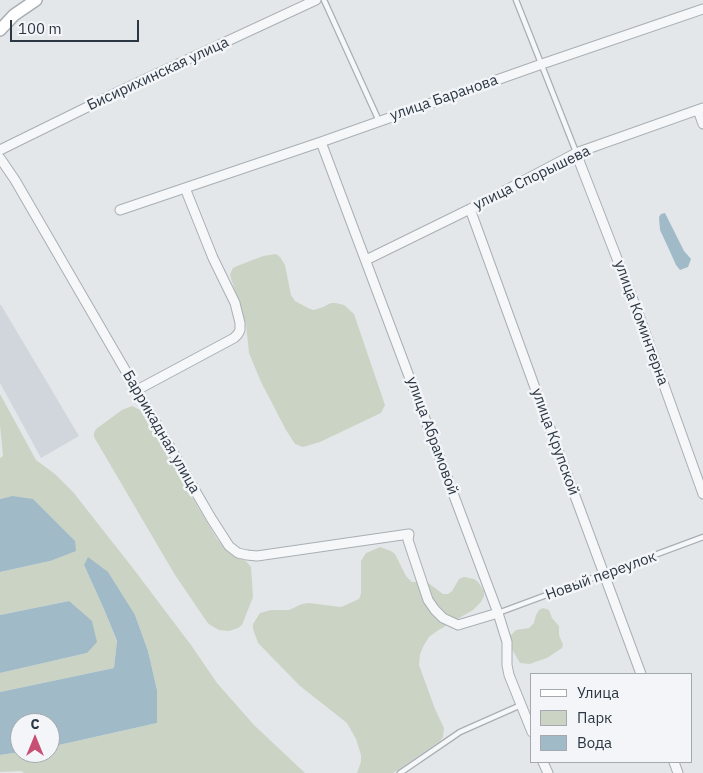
<!DOCTYPE html>
<meta charset="utf-8">
<style>
body{margin:0}
#map{position:relative;width:703px;height:773px;overflow:hidden;background:#e3e7ea;font-family:"IBM Plex Sans",sans-serif}
canvas{display:block}
.legend{position:absolute;left:530px;top:673px;width:162px;height:90px;box-sizing:border-box;background:#f3f5f8;border:1px solid #a3a9af;margin:0;padding:6px 9px;list-style:none;font-size:15px;color:#2b3742}
.legend li{display:flex;align-items:center;gap:10px;height:25px}
.legend b{width:25px;border:1px solid #a3a9af}
.north{position:absolute;left:10px;top:713px;width:50px;height:50px;box-sizing:border-box;background:#f3f5f8;border:1px solid #a3a9af;border-radius:50%;rotate:0deg;font-size:14px;font-weight:700;line-height:20px;text-align:center;color:#2b3742}
.north::after{content:'';display:block;margin:auto;width:18px;height:22px;background:#c84f74;clip-path:polygon(50% 0,100% 100%,50% 72%,0 100%)}
.scale{position:absolute;left:10px;top:20px;width:129px;height:22px;box-sizing:border-box;border:2px solid #2b3742;border-top:0;padding-left:6px;font-size:15px;line-height:18px;white-space:nowrap;color:#2b3742;-webkit-text-stroke:4px #f3f5f8;paint-order:stroke}
</style>
<div id="map">
<canvas width="703" height="773"></canvas>
<ul class="legend">
<li><b style="height:6px;background:#fff"></b>Улица</li>
<li><b style="height:14px;background:#cbd4c4"></b>Парк</li>
<li><b style="height:14px;background:#a0bac8"></b>Вода</li>
</ul>
<div class="north">С</div>
<div class="scale">100 m</div>
</div>
<script>
const ctx = document.querySelector('canvas').getContext('2d');
ctx.lineJoin = 'round';
function fillPath(path, color) { ctx.fillStyle = color; ctx.fill(path, 'evenodd'); }
const toPath = rows => new Path2D(rows.map(r => 'M' + r).join(''));
function stroke(path, color, width, dash) { ctx.strokeStyle = color; ctx.lineWidth = width; ctx.lineCap = dash ? 'butt' : 'round'; ctx.setLineDash(dash || []); ctx.stroke(path); }
function drawText(font, color, halo, rows, align = 'center') {
  ctx.font = font + ' "IBM Plex Sans",sans-serif'; ctx.lineWidth = 5; ctx.setLineDash([]); ctx.textBaseline = 'middle'; ctx.strokeStyle = halo; ctx.fillStyle = color; for (const [text, x, y, turn = 0] of rows) {
    ctx.save(); ctx.translate(x, y); ctx.rotate((+turn || 0) * Math.PI / 180); ctx.textAlign = isNaN(turn) ? turn : align; if (halo) ctx.strokeText(text, 0, 0); ctx.fillText(text, 0, 0); ctx.restore();
  }
}
fillPath(toPath([
 [0,305,1,305,79,436,41,458,0,383]
]), '#d1d6dc');
fillPath(toPath([
 [276,254,280,257,285,265,291,295,295,301,310,309,314,310,323,307,331,303,336,303,344,305,354,314,385,405,381,413,320,442,303,447,295,444,286,430,261,382,249,353,246,325,230,275,231,272,233,268,237,266,263,256],
 [0,394,36,460,55,474,73,492,132,567,191,645,217,683,254,725,305,773,24,773,21,771,0,772,0,755,20,752,50,753,50,747,157,723,157,690,148,651,135,615,84,565,103,607,117,642,114,668,0,692,0,673,87,653,69,601,0,615,0,572,50,561,12,496,0,499,0,458,3,456,0,425],
 [132,406,140,410,217,539,230,554,245,560,251,567,253,597,242,625,238,628,229,631,219,630,210,625,207,622,175,575,94,437,94,433,96,429,122,410],
 [380,547,391,551,395,554,406,576,412,582,427,582,443,594,448,594,452,591,459,579,464,577,474,579,478,582,484,591,484,596,481,602,473,610,437,631,429,637,424,645,420,654,419,665,435,709,444,728,443,737,440,741,393,773,357,773,361,762,361,755,356,739,347,723,300,686,258,643,253,629,253,624,260,613,271,610,289,610,302,604,309,603,341,607,359,599,361,594,361,561,366,553],
 [543,608,549,610,552,618,559,626,559,635,563,645,562,648,547,658,535,662,530,664,520,663,513,651,510,643,510,636,516,630,529,628,534,623,536,615,539,610]
]), '#cbd4c4');
fillPath(toPath([
 [665,213,684,251,691,259,688,267,680,270,676,265,667,245,660,230,659,217,661,214],
 [12,496,33,499,75,541,76,551,50,561,0,572,0,499],
 [88,557,108,572,135,615,148,651,157,690,157,723,50,747,50,723,20,723,20,752,0,755,0,692,114,668,117,641,103,607,84,565],
 [69,601,92,621,97,642,87,653,0,673,0,615]
]), '#a0bac8');
const lane = toPath([
 [324,0,379,121],
 [516,0,576,152],
 [498,613,703,537],
 [400,773,460,732,521,705]
]);
const street = toPath([
 [698,110,703,124],
 [321,142,498,613,507,642,507,665,509,675,532,732],
 [0,150,122,90,316,0],
 [576,153,637,310,703,494],
 [0,158,15,180,211,518,229,546,238,553,247,555,257,556,409,534,408,540,428,600,435,610,443,618,458,625,498,613],
 [470,209,538,396,641,674],
 [120,210,321,142,542,64,703,9],
 [366,260,470,209,576,153,703,108],
 [137,390,234,338,238,334,240,330,240,323,235,303,213,258,185,188],
 [543,762,548,773],
 [674,762,678,773]
]);
const secondary = toPath([
 [0,30,14,15,36,0]
]);
stroke(lane, '#a8afb4', 7);
stroke(street, '#a8afb4', 11);
stroke(secondary, '#a8afb4', 14);
stroke(lane, '#f5f7f9', 4.5);
stroke(street, '#f5f7f9', 9);
stroke(secondary, '#fff', 11);
drawText('15px', '#2b3742', '#f3f5f8', [
 ["Бисирихинская улица",158,74,-25],
 ["улица Баранова",444,98,-19],
 ["улица Спорышева",532,178,-26],
 ["улица Коминтерна",641,323,70],
 ["Баррикадная улица",161,432,60],
 ["улица Абрамовой",432,436,70],
 ["улица Крупской",555,442,70],
 ["Новый переулок",601,576,-20]
]);
</script>
